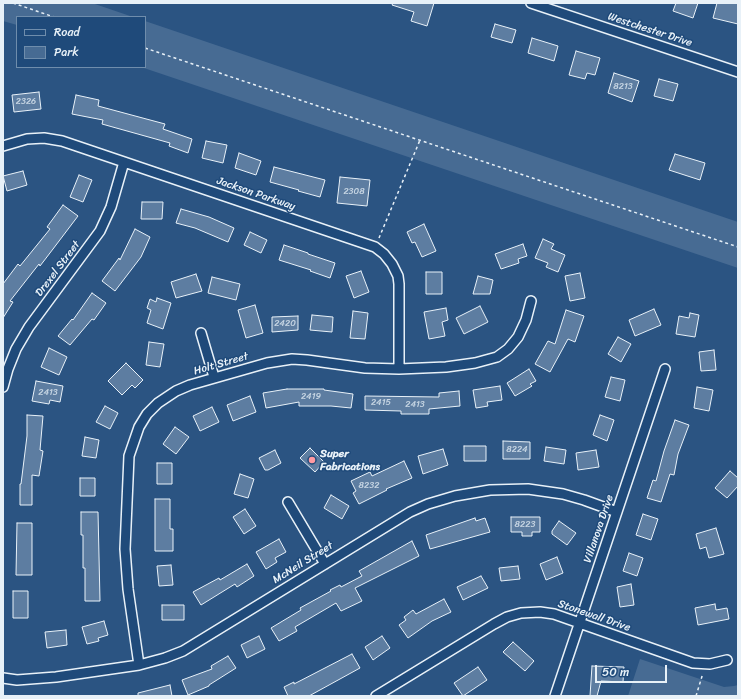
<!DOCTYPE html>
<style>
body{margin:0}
#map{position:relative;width:741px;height:699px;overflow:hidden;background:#2b5482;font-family:Sriracha,sans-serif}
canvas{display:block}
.frame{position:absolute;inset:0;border:4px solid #e8f1f8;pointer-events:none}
.legend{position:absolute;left:16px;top:16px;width:130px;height:52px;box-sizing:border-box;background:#1f4a7a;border:1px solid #6f8dac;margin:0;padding:5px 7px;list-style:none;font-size:12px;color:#e8f1f8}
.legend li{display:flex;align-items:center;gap:8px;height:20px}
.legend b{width:20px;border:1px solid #6f8dac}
.scale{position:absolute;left:595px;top:665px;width:72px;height:18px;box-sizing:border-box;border:2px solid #e8f1f8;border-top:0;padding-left:5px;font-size:12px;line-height:14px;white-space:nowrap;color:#e8f1f8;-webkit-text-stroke:3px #1f4a7a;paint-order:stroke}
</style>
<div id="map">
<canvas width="741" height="699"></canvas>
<div class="frame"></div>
<ul class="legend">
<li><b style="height:5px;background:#1f4a7a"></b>Road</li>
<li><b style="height:11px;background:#476b93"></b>Park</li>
</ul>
<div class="scale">50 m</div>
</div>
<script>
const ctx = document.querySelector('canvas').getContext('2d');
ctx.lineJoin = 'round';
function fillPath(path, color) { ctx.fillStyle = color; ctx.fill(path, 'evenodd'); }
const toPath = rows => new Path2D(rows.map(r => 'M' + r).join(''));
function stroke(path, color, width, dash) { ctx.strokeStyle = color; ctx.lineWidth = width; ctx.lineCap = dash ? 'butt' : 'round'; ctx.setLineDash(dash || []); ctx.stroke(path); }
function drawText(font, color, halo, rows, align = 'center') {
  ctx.font = font + ' Sriracha,sans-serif'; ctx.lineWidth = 3; ctx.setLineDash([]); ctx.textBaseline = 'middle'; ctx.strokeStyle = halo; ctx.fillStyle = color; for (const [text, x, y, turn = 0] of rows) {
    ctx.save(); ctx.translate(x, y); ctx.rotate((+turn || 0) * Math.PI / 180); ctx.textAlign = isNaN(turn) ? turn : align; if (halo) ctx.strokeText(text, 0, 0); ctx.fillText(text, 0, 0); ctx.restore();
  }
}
fillPath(toPath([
 [3,3,92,3,133,17,17,17,17,25,3,21],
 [145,21,738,222,738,268,141,67,145,67],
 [640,659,724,687,734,686,738,685,738,696,628,696]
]), '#476b93');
const building = toPath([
 [393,3,434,3,427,26,411,21,414,12,392,5,393,3],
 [676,3,698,3,693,18,673,11,676,3],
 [717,3,738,3,738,24,713,18,717,3],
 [495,24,516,30,512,43,491,37,495,24],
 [532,38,558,46,554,61,528,53,532,38],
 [576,51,600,58,595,75,587,73,585,79,569,75,576,51],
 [614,73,639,81,632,102,608,93,614,73],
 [659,79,678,84,673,101,654,96,659,79],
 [39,92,41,109,14,112,12,95,39,92],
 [76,95,99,100,98,106,165,124,163,129,192,139,188,153,169,146,170,143,102,124,103,120,72,114,76,95],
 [206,141,227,145,223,163,202,158,206,141],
 [239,153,261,161,256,175,235,168,239,153],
 [675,154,705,163,700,180,669,170,675,154],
 [274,167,325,180,320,197,298,191,299,190,270,182,274,167],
 [23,171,27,185,7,191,3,176,23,171],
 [79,175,92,180,83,202,70,197,79,175],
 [340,177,370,180,367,206,337,203,340,177],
 [142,202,163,202,162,219,141,219,142,202],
 [63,205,78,216,53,249,40,266,39,264,10,301,13,302,3,318,3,284,18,264,20,266,50,229,47,227,63,205],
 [181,209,209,217,234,228,228,242,195,228,176,223,181,209],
 [424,224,436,251,422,257,415,242,412,243,407,232,424,224],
 [135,229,150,237,141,257,115,291,102,281,119,258,120,260,135,229],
 [250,232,267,240,261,253,244,245,250,232],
 [543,239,554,244,551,249,565,255,558,272,546,267,548,263,535,258,543,239],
 [523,244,527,256,518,259,519,263,501,269,495,254,523,244],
 [284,245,308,253,308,254,335,263,330,278,310,271,311,270,279,260,284,245],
 [361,271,369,292,354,298,346,276,361,271],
 [426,272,442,272,442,294,426,294,426,272],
 [580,273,585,298,570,301,565,276,580,273],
 [196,274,202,291,176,298,171,282,196,274],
 [478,276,493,280,490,294,473,294,478,276],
 [212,277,240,284,236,300,208,293,212,277],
 [92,293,106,303,94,320,92,319,70,345,58,336,72,319,73,320,92,293],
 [157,298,171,303,163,329,147,323,151,310,147,308,150,299,156,302,157,298],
 [255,305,263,333,246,338,238,310,255,305],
 [480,306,488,322,464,334,456,318,480,306],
 [446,308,448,320,442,322,445,336,429,339,424,312,446,308],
 [654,309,661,325,635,336,629,320,654,309],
 [566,310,584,316,575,342,568,339,550,372,535,364,548,341,555,344,566,310],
 [353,311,368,313,365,339,350,338,353,311],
 [690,313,699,315,695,337,676,334,679,316,689,318,690,313],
 [312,315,333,317,332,332,310,330,312,315],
 [298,316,298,330,272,332,272,317,298,316],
 [618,337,631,344,621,362,608,354,618,337],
 [149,342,164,344,160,367,146,365,149,342],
 [49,348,67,357,59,375,41,367,49,348],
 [714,350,716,370,701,371,699,352,714,350],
 [126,363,143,380,135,388,132,385,122,395,108,381,126,363],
 [529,369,536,381,530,384,532,386,515,396,507,383,529,369],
 [611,377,625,380,620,401,605,397,611,377],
 [36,381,63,386,60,402,50,400,49,404,32,401,36,381],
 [500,386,502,400,487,402,488,406,476,408,473,390,500,386],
 [697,387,713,390,709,411,694,408,697,387],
 [287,389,324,389,324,390,353,394,351,408,331,406,299,406,299,402,266,408,263,393,287,389],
 [459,391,460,406,429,409,429,414,401,414,401,411,365,410,365,396,439,397,439,393,459,391],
 [250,396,256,412,233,421,227,405,250,396],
 [105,406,118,413,110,429,96,422,105,406],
 [212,407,219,422,200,431,193,416,212,407],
 [27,415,43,416,40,450,43,451,39,476,32,475,32,505,20,505,20,484,21,484,27,436,27,415],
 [600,415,614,420,607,441,593,435,600,415],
 [675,420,689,425,678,454,674,475,670,474,661,502,647,498,653,480,656,481,664,451,675,420],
 [175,427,189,437,176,454,163,444,175,427],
 [85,437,99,440,96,458,82,456,85,437],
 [503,441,530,442,530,459,503,459,503,441],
 [464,446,486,446,486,461,464,461,464,446],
 [546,447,566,450,564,464,544,461,546,447],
 [310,448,324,462,315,472,300,458,310,448],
 [443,449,448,465,423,474,418,456,443,449],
 [275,450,281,463,268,470,265,470,259,458,275,450],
 [596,450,599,467,578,470,576,453,596,450],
 [404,461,412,478,386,489,387,490,359,504,353,493,356,491,351,481,370,472,372,476,404,461],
 [157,463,172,463,172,484,157,484,157,463],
 [730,471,738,478,738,486,727,498,715,488,730,471],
 [240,474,254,479,248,498,234,494,240,474],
 [80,478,95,478,95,496,80,496,80,478],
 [331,495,349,506,342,519,324,508,331,495],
 [155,499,170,499,170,529,173,529,173,551,155,551,155,499],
 [245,509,256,526,244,534,233,517,245,509],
 [81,512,98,512,100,601,85,601,85,568,83,568,83,535,81,535,81,512],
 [643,514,658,519,651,540,636,535,643,514],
 [511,517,540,517,540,532,532,532,532,536,522,536,522,532,511,532,511,517],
 [475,518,476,521,485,518,490,532,430,549,426,535,475,518],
 [559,521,576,533,567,545,552,534,552,531,559,521],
 [17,523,32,523,32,575,16,575,17,523],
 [716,528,724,554,709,558,706,547,700,549,696,534,716,528],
 [279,539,286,552,275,558,277,562,266,569,256,552,279,539],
 [412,541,419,556,355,588,362,601,341,611,336,603,295,627,297,631,279,641,271,628,301,610,300,608,331,591,330,590,340,585,341,587,362,576,359,571,412,541],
 [629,553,643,558,637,576,623,571,629,553],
 [557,557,563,573,546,580,540,564,557,557],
 [247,564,254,576,237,587,235,584,201,605,193,592,219,578,220,580,247,564],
 [171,565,173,585,159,586,157,566,171,565],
 [518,566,520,579,501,581,499,568,518,566],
 [481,576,488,588,463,600,457,587,481,576],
 [631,584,634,605,620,607,617,587,631,584],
 [13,591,28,591,28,618,13,618,13,591],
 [444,599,451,612,432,621,408,638,399,625,406,620,404,617,413,610,416,614,444,599],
 [715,604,716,610,727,608,729,619,698,625,695,608,715,604],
 [162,605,184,605,184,620,162,620,162,605],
 [104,621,108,635,98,638,99,641,87,644,82,627,104,621],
 [66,630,67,645,47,648,45,632,66,630],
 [259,636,265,649,247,658,241,645,259,636],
 [382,636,390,648,373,660,365,647,382,636],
 [513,642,534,661,525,671,503,652,513,642],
 [352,654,360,668,309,696,288,696,284,687,294,682,294,684,352,654],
 [228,656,236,668,209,685,209,686,188,695,182,680,212,669,211,666,228,656],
 [592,666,624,667,623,682,601,681,597,696,590,696,592,666],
 [478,667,487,680,463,696,454,683,478,667],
 [170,685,172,696,138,696,138,693,170,685]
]);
fillPath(building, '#5d7da1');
stroke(building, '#e8f1f8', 1);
const minor = toPath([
 [531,3,738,72],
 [3,146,27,139,44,138,62,141,375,247,384,254,392,264,398,276,399,284,399,369],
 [201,333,214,377],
 [3,387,8,369,16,349,29,327,100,231,111,207,124,162],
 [288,502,325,564],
 [139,665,128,589,125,549,129,456,139,427,147,414,158,403,176,391,190,385,267,363,292,359,307,360,365,368,399,369,446,367,475,363,497,357,508,349,518,337,526,320,531,301],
 [3,678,17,680,56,677,139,665,165,658,183,651,410,512,428,504,455,496,490,490,528,489,563,494,584,500,617,512],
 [376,696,494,624,507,617,521,613,540,612,554,614,693,663,710,664,727,660],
 [555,696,665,369]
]);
stroke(minor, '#e8f1f8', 12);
stroke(toPath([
 [13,3,54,17],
 [145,48,738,247],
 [379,238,420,140],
 [696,696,703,673]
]), '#e8f1f8', 1.5, [3, 3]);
stroke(minor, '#1f4a7a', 9);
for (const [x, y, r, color] of [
 [312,460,4,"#ff9aa2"]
]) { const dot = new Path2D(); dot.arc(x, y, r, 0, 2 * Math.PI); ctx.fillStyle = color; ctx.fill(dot); stroke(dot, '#1f4a7a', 1.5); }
drawText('9px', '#c5d4e2', null, [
 ["8213",623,87],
 ["2326",26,102],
 ["2308",354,192],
 ["2420",285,324],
 ["2413",48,393],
 ["2419",311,397],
 ["2415",381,403],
 ["2413",415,405],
 ["8224",517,450],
 ["8232",369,486],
 ["8223",525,525]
]);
drawText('11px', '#e8f1f8', '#1f4a7a', [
 ["Westchester Drive",650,30,18],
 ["Jackson Parkway",256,194,19],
 ["Drexel Street",58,269,-53],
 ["Holt Street",221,364,-16],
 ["Villanova Drive",599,529,-71],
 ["McNeil Street",303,563,-32],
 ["Stonewall Drive",594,616,19]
]);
drawText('bold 11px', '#e8f1f8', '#1f4a7a', [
 ["Super",320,454],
 ["Fabrications",320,467]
], 'left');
</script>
